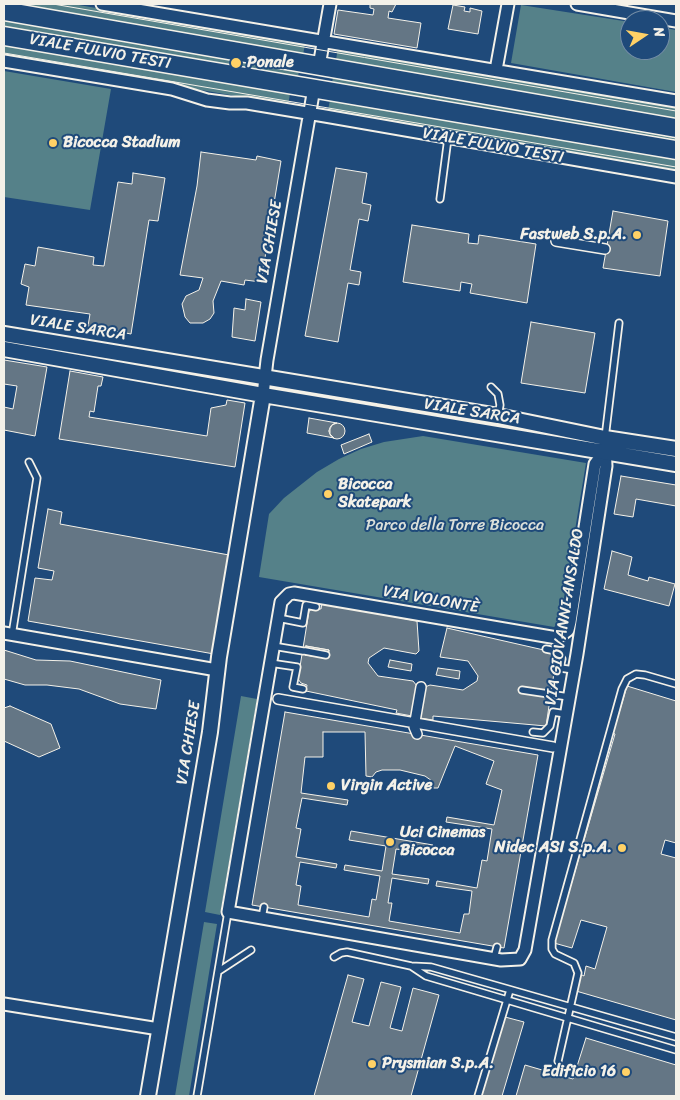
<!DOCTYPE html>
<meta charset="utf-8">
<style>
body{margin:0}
#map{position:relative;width:680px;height:1100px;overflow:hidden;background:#1f4a7a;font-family:Sriracha,sans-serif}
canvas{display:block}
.frame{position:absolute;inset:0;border:5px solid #f4f1e8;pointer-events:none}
.north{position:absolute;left:620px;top:10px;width:50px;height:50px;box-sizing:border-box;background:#1f4a7a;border:1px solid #748da6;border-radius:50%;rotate:78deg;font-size:14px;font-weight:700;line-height:20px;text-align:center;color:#f4f1e8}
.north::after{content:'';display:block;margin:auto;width:18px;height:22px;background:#ffd166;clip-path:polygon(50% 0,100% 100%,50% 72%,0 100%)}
</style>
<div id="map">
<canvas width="680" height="1100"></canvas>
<div class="frame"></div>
<div class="north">N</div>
</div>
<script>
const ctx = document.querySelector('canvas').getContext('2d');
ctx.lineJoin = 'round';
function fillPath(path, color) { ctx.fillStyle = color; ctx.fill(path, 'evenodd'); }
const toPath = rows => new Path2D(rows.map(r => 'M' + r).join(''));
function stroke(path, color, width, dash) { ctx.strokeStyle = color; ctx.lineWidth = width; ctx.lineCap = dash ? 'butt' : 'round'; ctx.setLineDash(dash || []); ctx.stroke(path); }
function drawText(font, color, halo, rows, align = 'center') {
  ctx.font = font + ' Sriracha,sans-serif'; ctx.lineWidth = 4; ctx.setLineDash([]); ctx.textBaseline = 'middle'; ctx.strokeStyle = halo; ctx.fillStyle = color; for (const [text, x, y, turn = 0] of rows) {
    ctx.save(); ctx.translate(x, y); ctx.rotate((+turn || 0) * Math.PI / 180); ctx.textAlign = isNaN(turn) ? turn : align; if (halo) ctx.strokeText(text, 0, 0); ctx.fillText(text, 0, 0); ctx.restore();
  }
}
fillPath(toPath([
 [4,4,73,4,305,44,303,55],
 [521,5,630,22,630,50,660,50,660,27,676,30,676,92,511,63],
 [4,20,299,71,298,77,4,27],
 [4,44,209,77,220,82,290,94,288,105,4,56],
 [338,47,676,106,676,120,336,60],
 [4,71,111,89,90,210,4,197],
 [333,77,676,135,676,142,332,83],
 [330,100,676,158,676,170,328,110],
 [423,436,586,463,560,622,554,627,259,577,269,514,284,498,317,472,339,459,361,449,384,442],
 [241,696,257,699,220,915,205,912],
 [204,922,217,924,189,1096,175,1096]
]), '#558189');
const building = toPath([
 [370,4,396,4,392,12,389,11,388,18,421,23,417,48,334,34,338,10,373,15,374,9,370,8,370,4],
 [453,5,465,7,464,11,470,12,470,8,482,11,478,34,448,29,453,5],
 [201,152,256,160,257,156,281,161,261,282,245,280,244,285,221,281,213,301,214,313,210,319,203,323,190,323,185,317,182,304,186,296,199,290,203,278,180,275,197,186,201,152],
 [336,168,367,173,362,203,371,205,368,221,359,219,350,270,361,272,359,285,348,283,338,342,305,336,336,168],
 [133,173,165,178,158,221,149,220,131,334,88,326,90,314,26,305,29,287,21,284,25,264,35,266,38,247,94,257,93,265,104,266,118,182,132,184,133,173],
 [613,211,668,221,660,276,603,268,613,211],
 [412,225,469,234,468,243,478,244,479,235,536,244,527,303,470,293,472,284,461,282,460,291,403,282,412,225],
 [246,299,261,302,255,341,232,337,234,308,245,310,246,299],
 [531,322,595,333,585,393,521,383,531,322],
 [4,360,47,367,35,436,4,430,4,407,13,409,17,386,4,384,4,360],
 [70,371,103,377,101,386,98,386,94,412,90,411,89,417,207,436,211,408,226,405,227,400,245,403,235,467,59,439,70,371],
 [309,418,337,423,332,425,330,429,330,434,334,438,307,433,309,418],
 '329 431a8 8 0 1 1 16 0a8 8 0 1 1-16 0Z',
 [369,434,372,442,344,454,341,445,369,434],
 [621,476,676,485,676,506,636,499,633,517,614,514,621,476],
 [48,509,62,512,60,524,229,555,214,654,28,621,35,578,52,580,54,571,38,568,48,509],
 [612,551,632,557,628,575,648,581,649,577,675,584,669,606,604,589,612,551],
 [322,603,417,621,419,651,416,654,384,648,369,658,368,663,378,676,413,681,417,686,412,716,396,713,397,710,306,691,307,685,301,683,298,679,309,611,314,608,321,609,322,603],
 [306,646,329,650,328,658,305,655,306,646],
 [447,628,557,653,546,726,433,716,433,720,420,718,425,687,430,685,463,690,477,681,478,676,468,661,440,657,447,628],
 [306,646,329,650,328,658,305,655,306,646],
 [4,650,36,660,70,661,161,680,156,709,120,704,79,689,47,685,25,685,4,679,4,650],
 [390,660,412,664,411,671,388,667,390,660],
 [438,668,460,671,459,679,436,675,438,668],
 [627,686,676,701,676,843,665,840,661,854,676,858,676,1020,576,991,580,974,584,976,586,966,595,969,607,927,581,920,572,948,554,943,615,734,613,733,627,686],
 [10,706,51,724,60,748,39,757,4,741,4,708,10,706],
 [285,712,538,755,504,948,252,905,285,712],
 [323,732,365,732,366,776,372,777,376,772,382,770,400,770,425,776,432,781,433,788,438,788,455,746,494,761,486,784,502,790,494,825,447,817,446,822,492,829,487,861,482,860,477,888,437,881,436,886,472,891,469,914,464,914,460,933,389,921,392,903,388,903,392,878,428,884,429,879,392,874,396,849,433,854,433,845,351,831,349,840,386,846,382,871,345,865,344,870,380,876,376,900,372,899,369,917,298,905,301,886,296,885,300,862,336,868,337,864,296,857,301,829,296,828,302,798,347,805,348,800,301,793,305,757,323,757,323,732],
 [348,975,364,979,352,1022,369,1026,381,982,401,987,390,1028,402,1031,413,988,439,995,411,1096,314,1096,348,975],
 [505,1017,524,1022,502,1096,481,1096,505,1017],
 [586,1038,676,1065,676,1096,516,1096,525,1065,573,1079,586,1038]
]);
fillPath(building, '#647685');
stroke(building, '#f4f1e8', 1);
const service = toPath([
 [440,199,448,138],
 [491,387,498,394,500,405,498,416],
 [605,438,619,323],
 [278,618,303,623,306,605,316,607],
 [12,635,37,478,29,462],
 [273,646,303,651],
 [546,649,556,651,562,659,560,668,574,670],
 [305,651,326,655],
 [270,663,297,667,293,687,303,689],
 [522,690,569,697],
 [533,732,543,733,550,726,553,712,566,714],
 [262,918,264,907],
 [334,957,341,953,347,952,411,966,431,967,676,1037],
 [494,958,497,947],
 [411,966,426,976,676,1050],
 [219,971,251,950],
 [558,1061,578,973,574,963,555,954,552,949,552,940,622,689,627,679,636,674,645,675,676,684],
 [197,1096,228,912],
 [478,1096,510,990]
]);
const pedestrian = toPath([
 [556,241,605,249],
 [278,699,553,747],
 [417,734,414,727,421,687]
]);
const minor = toPath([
 [102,4,676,101],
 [577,4,676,21],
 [4,61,172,89,207,100,230,103,247,103,325,116,676,177],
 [319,66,330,4],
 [496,70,508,4],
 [263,395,267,360,314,88],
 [604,452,595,464,570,622,568,630,560,636,557,638,294,593,289,594,281,602,228,912,501,960,520,959,525,950,577,654,606,466,605,445],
 [4,633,217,670],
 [4,1004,159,1029]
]);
const tertiary = toPath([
 [4,334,498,416,605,438,676,449],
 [4,349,263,395,676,464],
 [148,1096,210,732,219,657,263,395]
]);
const primary = toPath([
 [4,11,676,128],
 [4,36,676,150]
]);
stroke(service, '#f4f1e8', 9);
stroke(pedestrian, '#f4f1e8', 12);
stroke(minor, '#f4f1e8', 15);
stroke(tertiary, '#f4f1e8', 18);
stroke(primary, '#f4f1e8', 21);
stroke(service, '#1f4a7a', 5.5);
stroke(pedestrian, '#1f4a7a', 9);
stroke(minor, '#1f4a7a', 11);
stroke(tertiary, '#1f4a7a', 14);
stroke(primary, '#1f4a7a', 18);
stroke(toPath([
 [53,4,676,111],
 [4,53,676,167]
]), '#f4f1e8', 1);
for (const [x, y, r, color] of [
 [236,63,6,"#ffd166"],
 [53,143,5,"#ffd166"],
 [637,235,5,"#ffd166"],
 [328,494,5,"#ffd166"],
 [331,786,5,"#ffd166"],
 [390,842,5,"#ffd166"],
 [622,848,5,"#ffd166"],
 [372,1064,5,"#ffd166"],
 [626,1072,5,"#ffd166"]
]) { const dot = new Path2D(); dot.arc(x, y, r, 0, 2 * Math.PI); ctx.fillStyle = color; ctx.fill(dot); stroke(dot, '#1f4a7a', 2); }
drawText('16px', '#f4f1e8', '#1f4a7a', [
 ["VIALE FULVIO TESTI",100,52,10],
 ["VIALE FULVIO TESTI",493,146,10],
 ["VIA CHIESE",270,242,-80],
 ["VIALE SARCA",78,328,9],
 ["VIALE SARCA",472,412,9],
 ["VIA VOLONTÈ",431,600,10],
 ["VIA GIOVANNI ANSALDO",565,617,-81],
 ["VIA CHIESE",189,743,-81]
]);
drawText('bold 16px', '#f4f1e8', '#1f4a7a', [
 ["Ponale",247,63],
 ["Bicocca Stadium",63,143],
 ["Fastweb S.p.A.",627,235,"right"],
 ["Bicocca",338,485],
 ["Skatepark",338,503],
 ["Virgin Active",341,786],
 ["Uci Cinemas",400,833],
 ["Bicocca",400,851],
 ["Nidec ASI S.p.A.",612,848,"right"],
 ["Prysmian S.p.A.",382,1064],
 ["Edificio 16",616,1072,"right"]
], 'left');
drawText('16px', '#dce0da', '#1f4a7a', [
 ["Parco della Torre Bicocca",455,526]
]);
</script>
